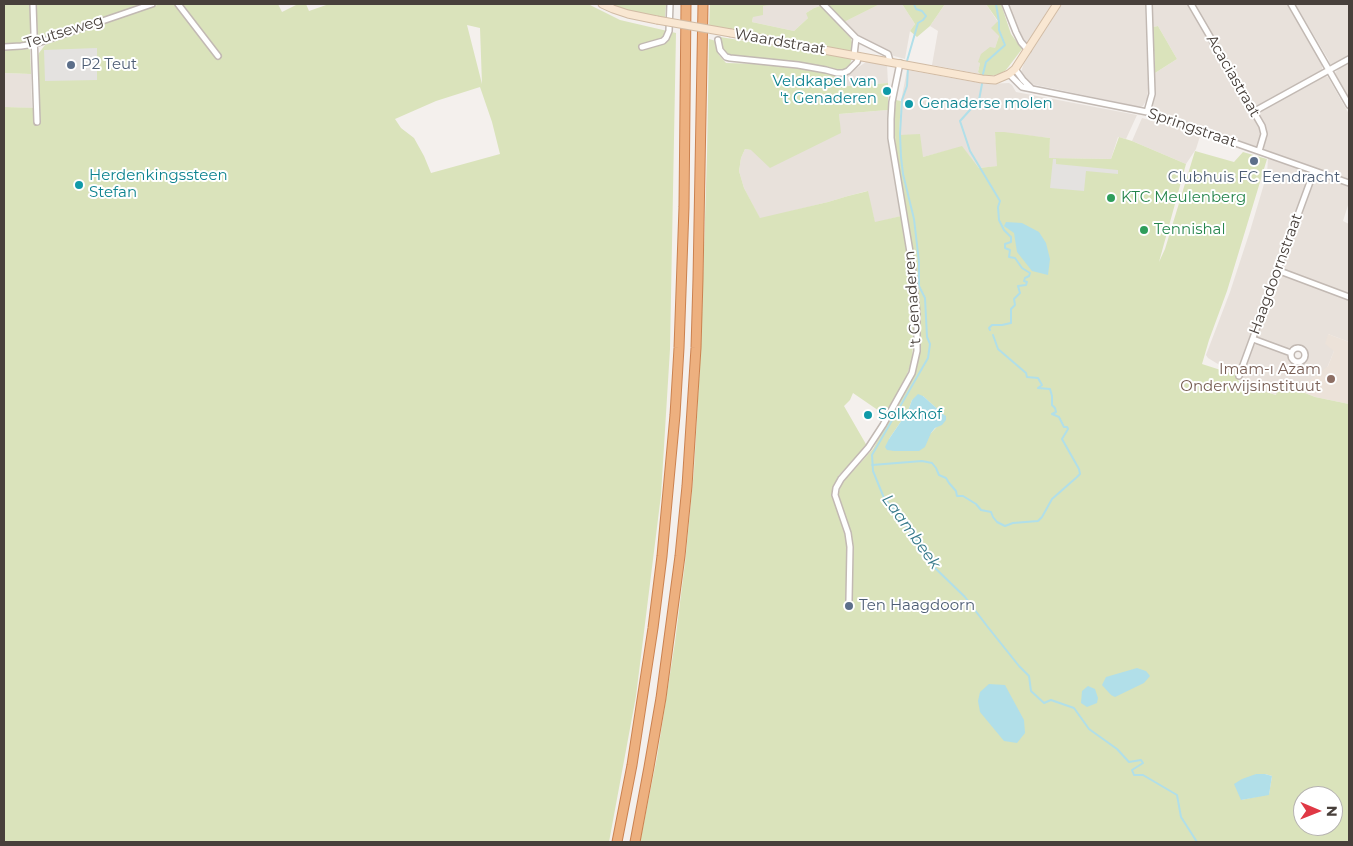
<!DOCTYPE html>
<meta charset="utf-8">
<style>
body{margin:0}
#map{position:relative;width:1353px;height:846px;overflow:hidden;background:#f4f0ed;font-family:Montserrat,sans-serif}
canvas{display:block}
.frame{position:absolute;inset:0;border:5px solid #48403b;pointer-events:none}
.north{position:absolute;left:1293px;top:786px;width:50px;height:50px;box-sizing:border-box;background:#fff;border:1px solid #b6b3b1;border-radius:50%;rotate:91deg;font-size:14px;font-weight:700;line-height:20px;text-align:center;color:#48403b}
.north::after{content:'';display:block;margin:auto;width:18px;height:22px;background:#e03845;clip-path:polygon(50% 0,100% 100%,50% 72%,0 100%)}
</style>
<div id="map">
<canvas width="1353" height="846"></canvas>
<div class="frame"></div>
<div class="north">N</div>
</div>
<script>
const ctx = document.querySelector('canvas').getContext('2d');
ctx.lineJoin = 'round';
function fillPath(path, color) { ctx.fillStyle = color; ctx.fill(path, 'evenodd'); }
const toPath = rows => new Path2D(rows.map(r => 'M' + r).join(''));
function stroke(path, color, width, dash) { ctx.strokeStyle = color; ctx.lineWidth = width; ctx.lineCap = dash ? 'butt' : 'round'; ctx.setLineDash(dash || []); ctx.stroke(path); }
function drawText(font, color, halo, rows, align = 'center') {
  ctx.font = font + ' Montserrat,sans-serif'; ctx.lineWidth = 4; ctx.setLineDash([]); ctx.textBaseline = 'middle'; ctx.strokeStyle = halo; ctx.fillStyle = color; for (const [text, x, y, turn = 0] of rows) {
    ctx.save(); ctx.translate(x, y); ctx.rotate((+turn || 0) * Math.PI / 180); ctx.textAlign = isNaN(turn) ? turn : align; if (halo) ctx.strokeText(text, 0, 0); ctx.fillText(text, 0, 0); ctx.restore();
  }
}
fillPath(toPath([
 [778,4,819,4,825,10,820,6,814,8,806,13,809,17,794,31,752,22,753,17,762,6],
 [880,4,902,4,915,24,910,31,905,59,894,56,859,36,844,22],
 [945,4,986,4,998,22,999,36,995,48,980,63,978,72,980,74,932,65,938,31,930,26],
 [1008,4,1052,4,1026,45,1016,26],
 [1062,4,1145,4,1148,89,1147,99,1143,106,1140,107,1031,84,1026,81,1022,77,1021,72,1024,63],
 [1152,4,1187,4,1261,130,1262,134,1259,144,1257,146,1255,146,1154,111,1151,109,1154,93,1155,73,1177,59,1158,26,1153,27],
 [1193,4,1287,4,1322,64,1322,70,1255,107,1253,107],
 [1295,4,1349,4,1349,56,1334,65,1330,64,1328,59],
 [866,62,887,65,888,83,836,87,835,74,842,75,848,74],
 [1349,62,1349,102,1336,78,1335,73,1340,67],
 [907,70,985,84,1009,83,1012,85,1016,92,1137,115,1126,139,1118,137,1111,159,1048,158,1050,138,995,132,998,166,979,168,962,147,923,157,899,135,901,101],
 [4,73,31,74,32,108,4,107],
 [1323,76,1326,76,1328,77,1349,114,1349,180,1263,149,1267,132,1257,114],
 [888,110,889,138,901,216,875,223,867,191,848,196,828,202,760,219,744,188,739,171,741,158,745,149,751,150,840,129,839,114],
 [1142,118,1201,133,1196,149,1186,164,1132,141],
 [1268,158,1307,172,1308,175,1307,181,1236,375,1208,358,1206,355,1230,292,1250,231,1267,174],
 [1317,175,1349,187,1349,202,1343,221,1349,224,1349,294,1282,270,1281,267,1314,177],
 [1280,276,1283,276,1349,300,1349,342,1328,334,1334,351,1327,368,1298,390,1280,383,1277,395,1240,384,1252,347,1257,343,1286,354,1290,362,1293,364,1303,363,1306,358,1306,351,1302,346,1298,345,1286,349,1258,339,1257,337,1256,334,1278,277]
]), '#e8e1db');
fillPath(toPath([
 [1328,334,1349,342,1349,404,1315,397,1298,390,1328,366,1334,351,1325,344]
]), '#ece2d9');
fillPath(toPath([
 [4,4,144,4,44,38,38,38,35,35,35,44,4,44],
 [160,4,278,4,282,12,298,4,306,4,309,11,329,4,588,4,620,20,676,33,670,349,661,495,636,696,609,842,4,842,4,107,38,108,37,63,39,53,45,45],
 [467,25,480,28,482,84],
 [480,87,492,122,500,154,431,173,424,156,414,138,401,128,395,119,436,101],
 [610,4,666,4,665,18,643,15,620,8],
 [710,4,778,4,763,6,763,15,753,17,752,22,794,31,808,18,806,13,814,8,820,6,825,10,851,38,852,43,851,51,709,27],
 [827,4,880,4,844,22],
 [902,4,945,4,930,26,917,37,910,31,915,24],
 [986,4,1001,4,1011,34,1022,49,1006,70,1000,74,990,76,982,76,978,72,980,63,978,62,981,54,990,47,995,48,999,36,991,28,998,21],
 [1158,26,1177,59,1155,73,1153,27],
 [720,37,852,58,848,70,843,72,729,56,725,53,722,48],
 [709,39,716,41,719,55,726,63,765,64,809,69,835,74,836,87,888,83,888,110,839,114,841,133,770,168,751,150,745,149,741,158,739,171,744,188,760,218,828,202,848,196,868,191,875,222,901,216,911,280,914,324,912,361,904,382,885,415,853,393,850,400,844,406,867,446,839,475,834,485,832,495,834,503,839,501,838,495,842,483,873,449,893,411,910,383,916,364,919,323,896,153,894,117,896,100,901,101,899,135,920,134,923,157,962,146,979,168,997,166,995,132,1004,132,1050,138,1049,158,1111,159,1119,137,1132,141,1186,164,1159,262,1165,249,1195,151,1234,162,1243,152,1267,159,1227,291,1209,340,1202,364,1236,375,1240,384,1276,395,1280,383,1315,397,1349,404,1349,842,640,842,657,757,675,642,685,563,694,470,701,345,707,155],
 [923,396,946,417,931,433,904,451,894,451,889,439,908,411,912,400],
 [1256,774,1265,774,1272,776,1269,794,1241,800],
 [1303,796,1333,796,1333,826,1303,826],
 [30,49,31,74,4,73,4,50]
]), '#dae3bb');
fillPath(toPath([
 [97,48,97,80,45,81,44,50],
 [1053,159,1056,159,1056,164,1118,170,1118,174,1086,171,1084,191,1050,188]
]), '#e4e2e0');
fillPath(toPath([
 [1006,222,1022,223,1039,232,1046,243,1050,259,1048,275,1032,271,1017,252,1014,233,1004,226],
 [918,394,923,396,943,414,946,416,946,420,942,425,935,428,931,433,925,447,919,451,894,451,887,450,885,447,889,439,908,411,912,400],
 [1137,668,1146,671,1150,676,1144,683,1115,697,1111,695,1102,685,1106,677],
 [989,684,1005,685,1024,720,1025,733,1017,743,1004,741,980,712,978,701,980,692],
 [1088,686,1095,689,1098,698,1097,703,1087,707,1081,703,1082,691],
 [1256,774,1265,774,1272,776,1269,795,1241,800,1234,784,1242,779]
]), '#b1dfe9');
stroke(toPath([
 [907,61,918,23,923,20,926,16,922,11,916,9,914,4],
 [908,68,907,86,902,100,900,134,901,157,903,174,914,219,919,262,919,286,925,298,927,337,930,344,928,358,872,455,873,471,884,498,903,520,933,566,965,597,987,626,1019,666,1029,676,1031,691,1044,703,1051,700,1074,708,1089,729,1117,749,1129,762,1141,760,1143,763,1132,770,1134,775,1143,775,1177,795,1181,817,1197,842],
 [983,74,986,62,1005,45,999,30,999,22,996,4],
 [982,84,979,100,960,121,970,151,1000,201,998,207,999,220,1004,230,1011,237,1011,242,1005,244,1005,248,1010,250,1009,257,1015,258,1022,268,1030,273,1029,276,1025,278,1024,281,1027,282,1026,285,1018,286,1020,293,1014,299,1015,305,1011,309,1011,323,1002,325,992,325,989,328,990,330],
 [872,465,922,461,932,463,936,468,939,475,946,478,949,483,956,491,957,496,963,496,976,504,981,510,991,512,993,517,997,522,1005,526,1013,523,1038,521,1042,517,1052,499,1077,477,1080,474,1079,469,1062,439,1068,429,1067,427,1064,427,1059,417,1052,414,1056,412,1055,408,1052,405,1052,396,1050,389,1038,388,1042,385,1038,378,1027,377,1026,373,998,349,993,335]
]), '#b1dfe9', 2);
const street = toPath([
 [33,4,37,122],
 [178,4,218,56],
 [823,4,856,38,854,55],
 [1005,4,1016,32,1021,42,1028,50],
 [1191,4,1262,126,1264,134,1259,151],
 [1291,4,1349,105],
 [856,38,888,54,890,61],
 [718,40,720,50,726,57,730,58,798,65,826,70,837,73,843,73,848,71,857,62,859,56],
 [4,47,21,46,35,44,152,4],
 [642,47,663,41,666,38,669,31,670,4],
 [1015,69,1023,80,1031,88],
 [1009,74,1022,87,1147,112,1349,183],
 [1147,112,1152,94,1149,4],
 [1253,112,1349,59],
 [1277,270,1349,297],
 [1253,339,1291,353],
 '1291 355a7 7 0 1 1 14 0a7 7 0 1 1-14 0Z',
 [1239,376,1314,171],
 [849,600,850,547,848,533,835,495,836,488,841,479,868,448,883,425,912,373,917,351,917,314,912,264,891,138,891,119,892,102,900,63]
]);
const secondary = toPath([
 [602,4,613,9,628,14,657,20],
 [731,33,982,79,995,80,1009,74,1015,69,1057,4]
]);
const highway = toPath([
 [617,842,632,765,653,628,662,556,675,415,679,348,684,207,686,4],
 [635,842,649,767,661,698,680,556,687,486,696,348,698,279,703,4]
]);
stroke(street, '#c2b9b3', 8);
stroke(secondary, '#d1bba4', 9);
stroke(highway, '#cb8250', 11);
stroke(street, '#fff', 5);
stroke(secondary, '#f9e7d2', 7);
stroke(highway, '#edb07f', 9);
const secondaryBridge = toPath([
 [657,20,731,33]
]);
stroke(secondaryBridge, '#d1bba4', 9, []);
stroke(secondaryBridge, '#f9e7d2', 7);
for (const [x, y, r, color] of [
 [71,65,5,"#5c6f8a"],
 [887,91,5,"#0f9aa8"],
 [909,104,5,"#0f9aa8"],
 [1254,161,5,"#5c6f8a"],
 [79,185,5,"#0f9aa8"],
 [1111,198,5,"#2e9e5b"],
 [1144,230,5,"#2e9e5b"],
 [1331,379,5,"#8d6e63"],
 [868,415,5,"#0f9aa8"],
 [849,606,5,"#5c6f8a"]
]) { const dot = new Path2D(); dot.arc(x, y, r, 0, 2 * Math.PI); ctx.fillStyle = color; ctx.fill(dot); stroke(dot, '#fff', 2); }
drawText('15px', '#48403b', '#fff', [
 ["Teutseweg",64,32,-17],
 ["Waardstraat",780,42,10],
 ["Acaciastraat",1233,76,60],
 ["Springstraat",1192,128,19],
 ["Haagdoornstraat",1276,274,-70],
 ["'t Genaderen",913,299,-94]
]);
drawText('15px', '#4e5e75', '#fff', [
 ["P2 Teut",81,65],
 ["Clubhuis FC Eendracht",1254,178,"center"],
 ["Ten Haagdoorn",859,606]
], 'left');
drawText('15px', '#0d838f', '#fff', [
 ["Veldkapel van",877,82,"right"],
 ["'t Genaderen",877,99,"right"],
 ["Genaderse molen",919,104],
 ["Herdenkingssteen",89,176],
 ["Stefan",89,193],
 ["Solkxhof",878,415]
], 'left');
drawText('15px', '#27864d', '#fff', [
 ["KTC Meulenberg",1121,198],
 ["Tennishal",1154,230]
], 'left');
drawText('15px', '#785e54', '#fff', [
 ["Imam-ı Azam",1321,370],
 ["Onderwijsinstituut",1321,387]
], 'right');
drawText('italic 16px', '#377a8a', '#fff', [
 ["Laambeek",911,532,54]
]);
</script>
